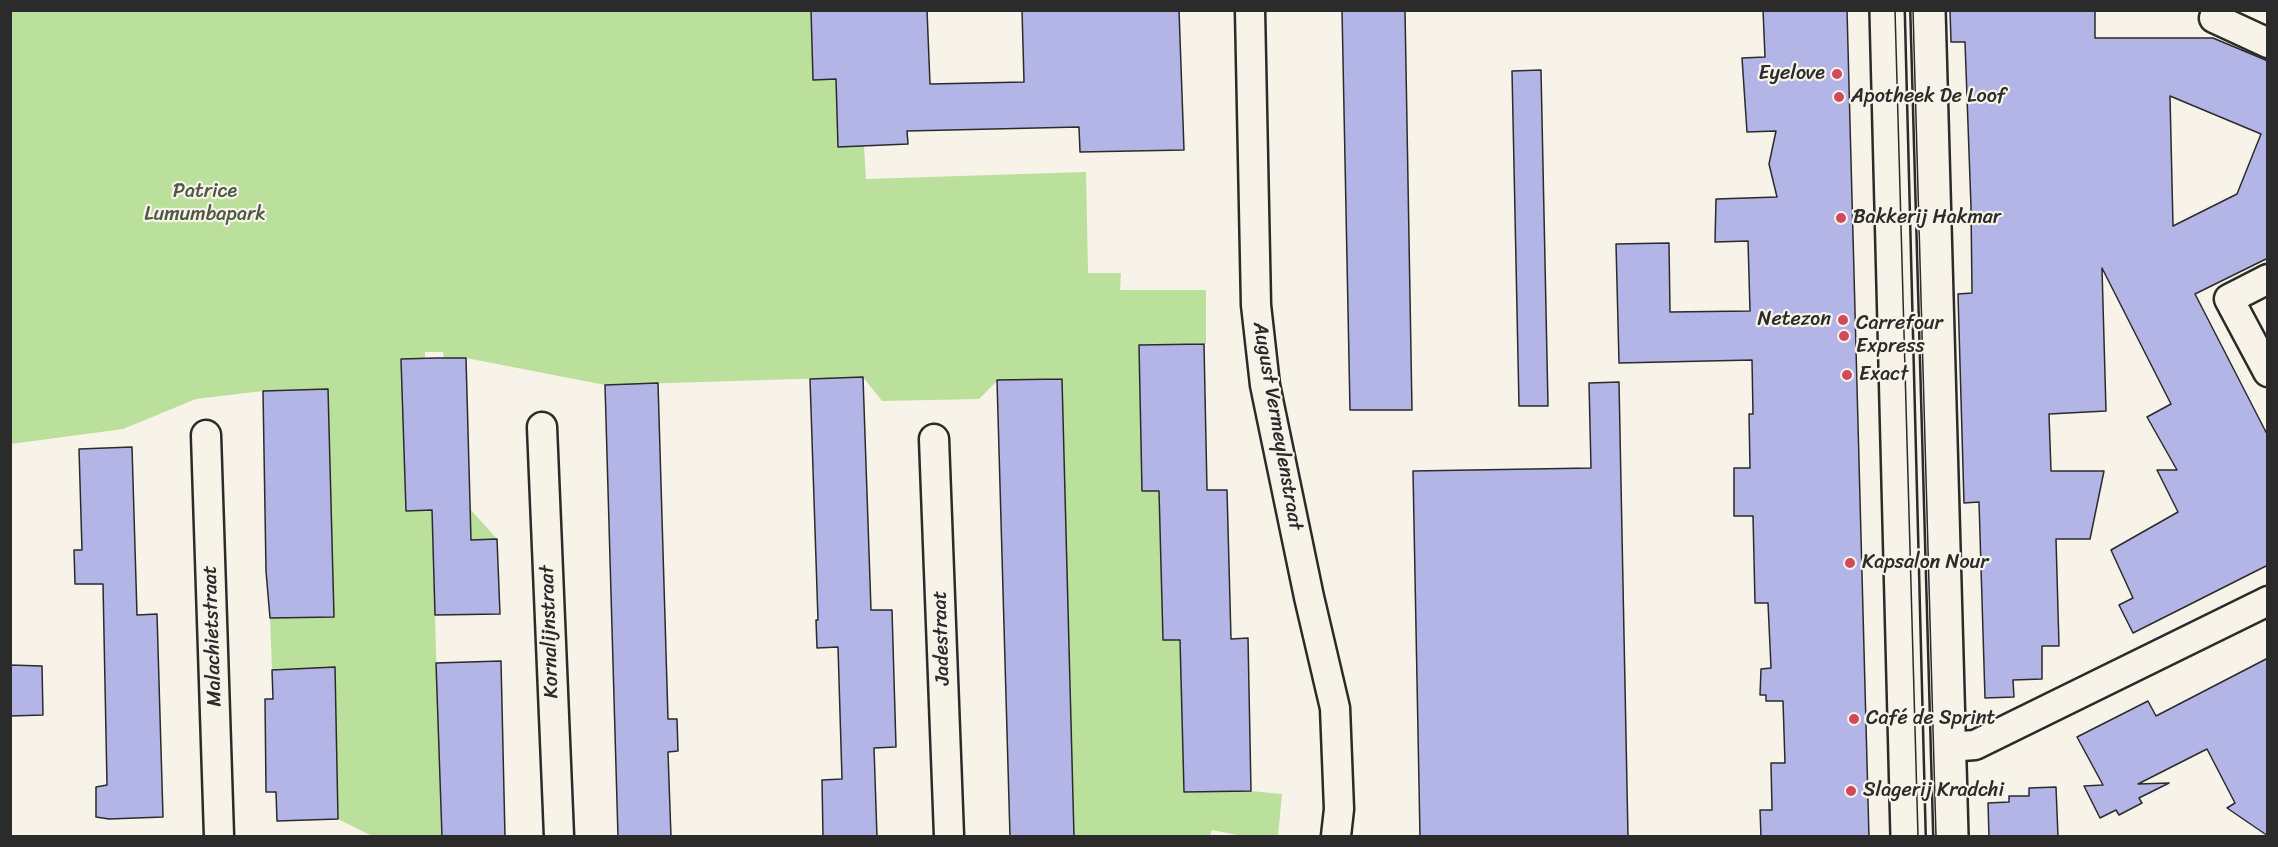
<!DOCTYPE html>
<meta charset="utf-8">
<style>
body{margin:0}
#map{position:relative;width:2278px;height:847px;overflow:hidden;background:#f7f3e8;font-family:Sriracha,sans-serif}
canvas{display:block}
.frame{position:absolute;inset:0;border:12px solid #2b2b2b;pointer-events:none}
</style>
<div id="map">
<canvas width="2278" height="847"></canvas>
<div class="frame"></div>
</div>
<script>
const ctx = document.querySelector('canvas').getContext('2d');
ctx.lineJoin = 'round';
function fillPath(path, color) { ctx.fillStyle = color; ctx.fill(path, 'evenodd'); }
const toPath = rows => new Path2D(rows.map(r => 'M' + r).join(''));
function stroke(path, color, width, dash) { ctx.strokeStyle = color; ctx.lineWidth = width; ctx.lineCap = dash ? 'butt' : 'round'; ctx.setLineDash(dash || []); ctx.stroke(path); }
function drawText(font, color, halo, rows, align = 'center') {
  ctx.font = font + ' Sriracha,sans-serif'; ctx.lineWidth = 4.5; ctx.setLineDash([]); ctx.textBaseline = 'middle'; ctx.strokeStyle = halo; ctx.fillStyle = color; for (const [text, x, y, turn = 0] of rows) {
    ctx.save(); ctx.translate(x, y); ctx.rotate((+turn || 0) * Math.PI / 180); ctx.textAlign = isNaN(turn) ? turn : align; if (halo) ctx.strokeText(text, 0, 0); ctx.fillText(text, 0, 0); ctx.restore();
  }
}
fillPath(toPath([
 [10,11,811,11,813,80,836,79,838,146,864,146,866,179,1086,172,1088,273,1121,273,1120,290,1206,290,1206,344,1139,346,1142,491,1159,491,1180,640,1184,792,1251,791,1282,794,1278,836,1242,836,1212,830,1210,836,1074,836,1071,733,1007,734,1015,698,1071,696,1066,555,1010,521,1066,520,1061,379,998,380,979,399,882,401,863,377,605,385,466,358,444,358,443,352,425,352,425,358,402,359,407,511,470,509,497,539,433,541,437,691,501,721,438,723,442,836,372,836,338,819,335,668,272,670,270,618,334,616,327,389,263,391,196,399,123,429,11,444]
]), '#bae09b');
const building = toPath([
 [811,10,927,10,930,84,1024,82,1022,10,1179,10,1184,150,1080,152,1079,127,907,131,908,144,838,147,836,79,813,80,811,10],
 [1342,10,1405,10,1412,410,1350,410,1342,10],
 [1763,10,1847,10,1869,837,1761,837,1760,810,1772,810,1771,763,1785,763,1783,701,1766,701,1766,695,1760,695,1761,669,1771,668,1768,603,1755,603,1753,516,1734,516,1734,468,1750,468,1749,414,1753,414,1752,360,1619,363,1616,244,1669,243,1670,312,1750,311,1748,241,1715,242,1716,199,1777,197,1769,164,1776,131,1747,132,1742,58,1765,57,1763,10],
 [1950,10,2095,10,2095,38,2213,38,2268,61,2268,258,2195,294,2268,436,2268,565,2133,633,2119,605,2133,598,2111,550,2178,512,2157,470,2177,470,2147,417,2171,404,2102,268,2106,411,2049,414,2051,471,2104,471,2090,539,2056,539,2059,646,2042,646,2042,679,2013,680,2014,697,1985,698,1979,502,1964,503,1958,294,1972,293,1971,207,1965,42,1951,42,1950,10],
 [2170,96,2261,134,2237,194,2173,226,2170,96],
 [1541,70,1548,406,1519,406,1512,71,1541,70],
 [1204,344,1207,490,1227,490,1231,639,1248,638,1251,791,1184,792,1180,640,1163,640,1159,491,1142,491,1139,345,1204,344],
 [436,358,466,358,471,540,497,539,500,614,435,615,432,510,406,511,401,359,436,358],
 [863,377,871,610,892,610,896,747,874,748,877,837,823,837,822,780,842,779,838,647,817,648,816,620,818,620,810,379,863,377],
 [1062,379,1074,837,1010,837,997,380,1062,379],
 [1619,382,1628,837,1420,837,1413,471,1591,468,1589,383,1619,382],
 [658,383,668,719,677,719,678,751,668,752,671,837,618,837,605,385,658,383],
 [328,389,334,617,270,618,266,571,263,391,328,389],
 [132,447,137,615,157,614,163,817,109,819,96,817,96,787,107,785,103,584,75,584,74,550,82,550,79,449,132,447],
 [2268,658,2268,836,2227,808,2235,803,2207,749,2138,784,2169,783,2139,798,2142,803,2119,815,2116,810,2100,818,2084,786,2103,785,2077,737,2148,701,2156,716,2268,658],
 [501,661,505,837,442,837,436,663,501,661],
 [10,665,42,666,43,715,10,716,10,665],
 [335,667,338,819,277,821,276,792,266,792,265,699,273,699,272,670,335,667],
 [2056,787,2058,837,1989,837,1988,803,2009,802,2009,796,2029,796,2029,788,2056,787]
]);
fillPath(building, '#b2b5e6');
stroke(building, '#2b2b2b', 1.5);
const street = toPath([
 [1250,10,1256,305,1265,385,1309,597,1335,708,1339,809,1336,836],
 [2217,10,2214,18,2268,43],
 [2268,279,2229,299,2268,372],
 [542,427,559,836],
 [206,435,219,836],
 [934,439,949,836],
 [1948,747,1975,745,2268,601]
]);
const secondary = toPath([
 [1887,10,1908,836],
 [1928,10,1951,836]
]);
stroke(street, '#2b2b2b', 33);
stroke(secondary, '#2b2b2b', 38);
stroke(street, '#f7f3e8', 28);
stroke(secondary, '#f7f3e8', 33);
stroke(toPath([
 [1895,10,1918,836],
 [1913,10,1936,836]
]), '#2b2b2b', 1.5);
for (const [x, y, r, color] of [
 [1837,74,6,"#d1495b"],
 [1839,97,6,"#d1495b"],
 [1841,218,6,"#d1495b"],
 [1843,320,6,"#d1495b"],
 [1844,336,6,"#d1495b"],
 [1847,375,6,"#d1495b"],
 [1850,563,6,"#d1495b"],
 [1854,719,6,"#d1495b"],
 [1851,791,6,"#d1495b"]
]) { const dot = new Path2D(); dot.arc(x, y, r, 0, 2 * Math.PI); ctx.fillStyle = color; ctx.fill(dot); stroke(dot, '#f7f3e8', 2); }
drawText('20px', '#2b2b2b', '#f7f3e8', [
 ["Eyelove",1825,74,"right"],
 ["Apotheek De Loof",1851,97],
 ["Bakkerij Hakmar",1853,218],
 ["Netezon",1831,320,"right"],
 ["Carrefour",1856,324],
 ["Express",1856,347],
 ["Exact",1859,375],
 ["Kapsalon Nour",1862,563],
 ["Café de Sprint",1866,719],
 ["Slagerij Kradchi",1863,791]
], 'left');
drawText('20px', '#4f5847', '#f7f3e8', [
 ["Patrice",205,192],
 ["Lumumbapark",205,215]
]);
drawText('20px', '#2b2b2b', '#f7f3e8', [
 ["August Vermeylenstraat",1277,426,80],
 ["Kornalijnstraat",550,632,-92],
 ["Malachietstraat",213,636,-92],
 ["Jadestraat",942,638,-92]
]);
</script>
